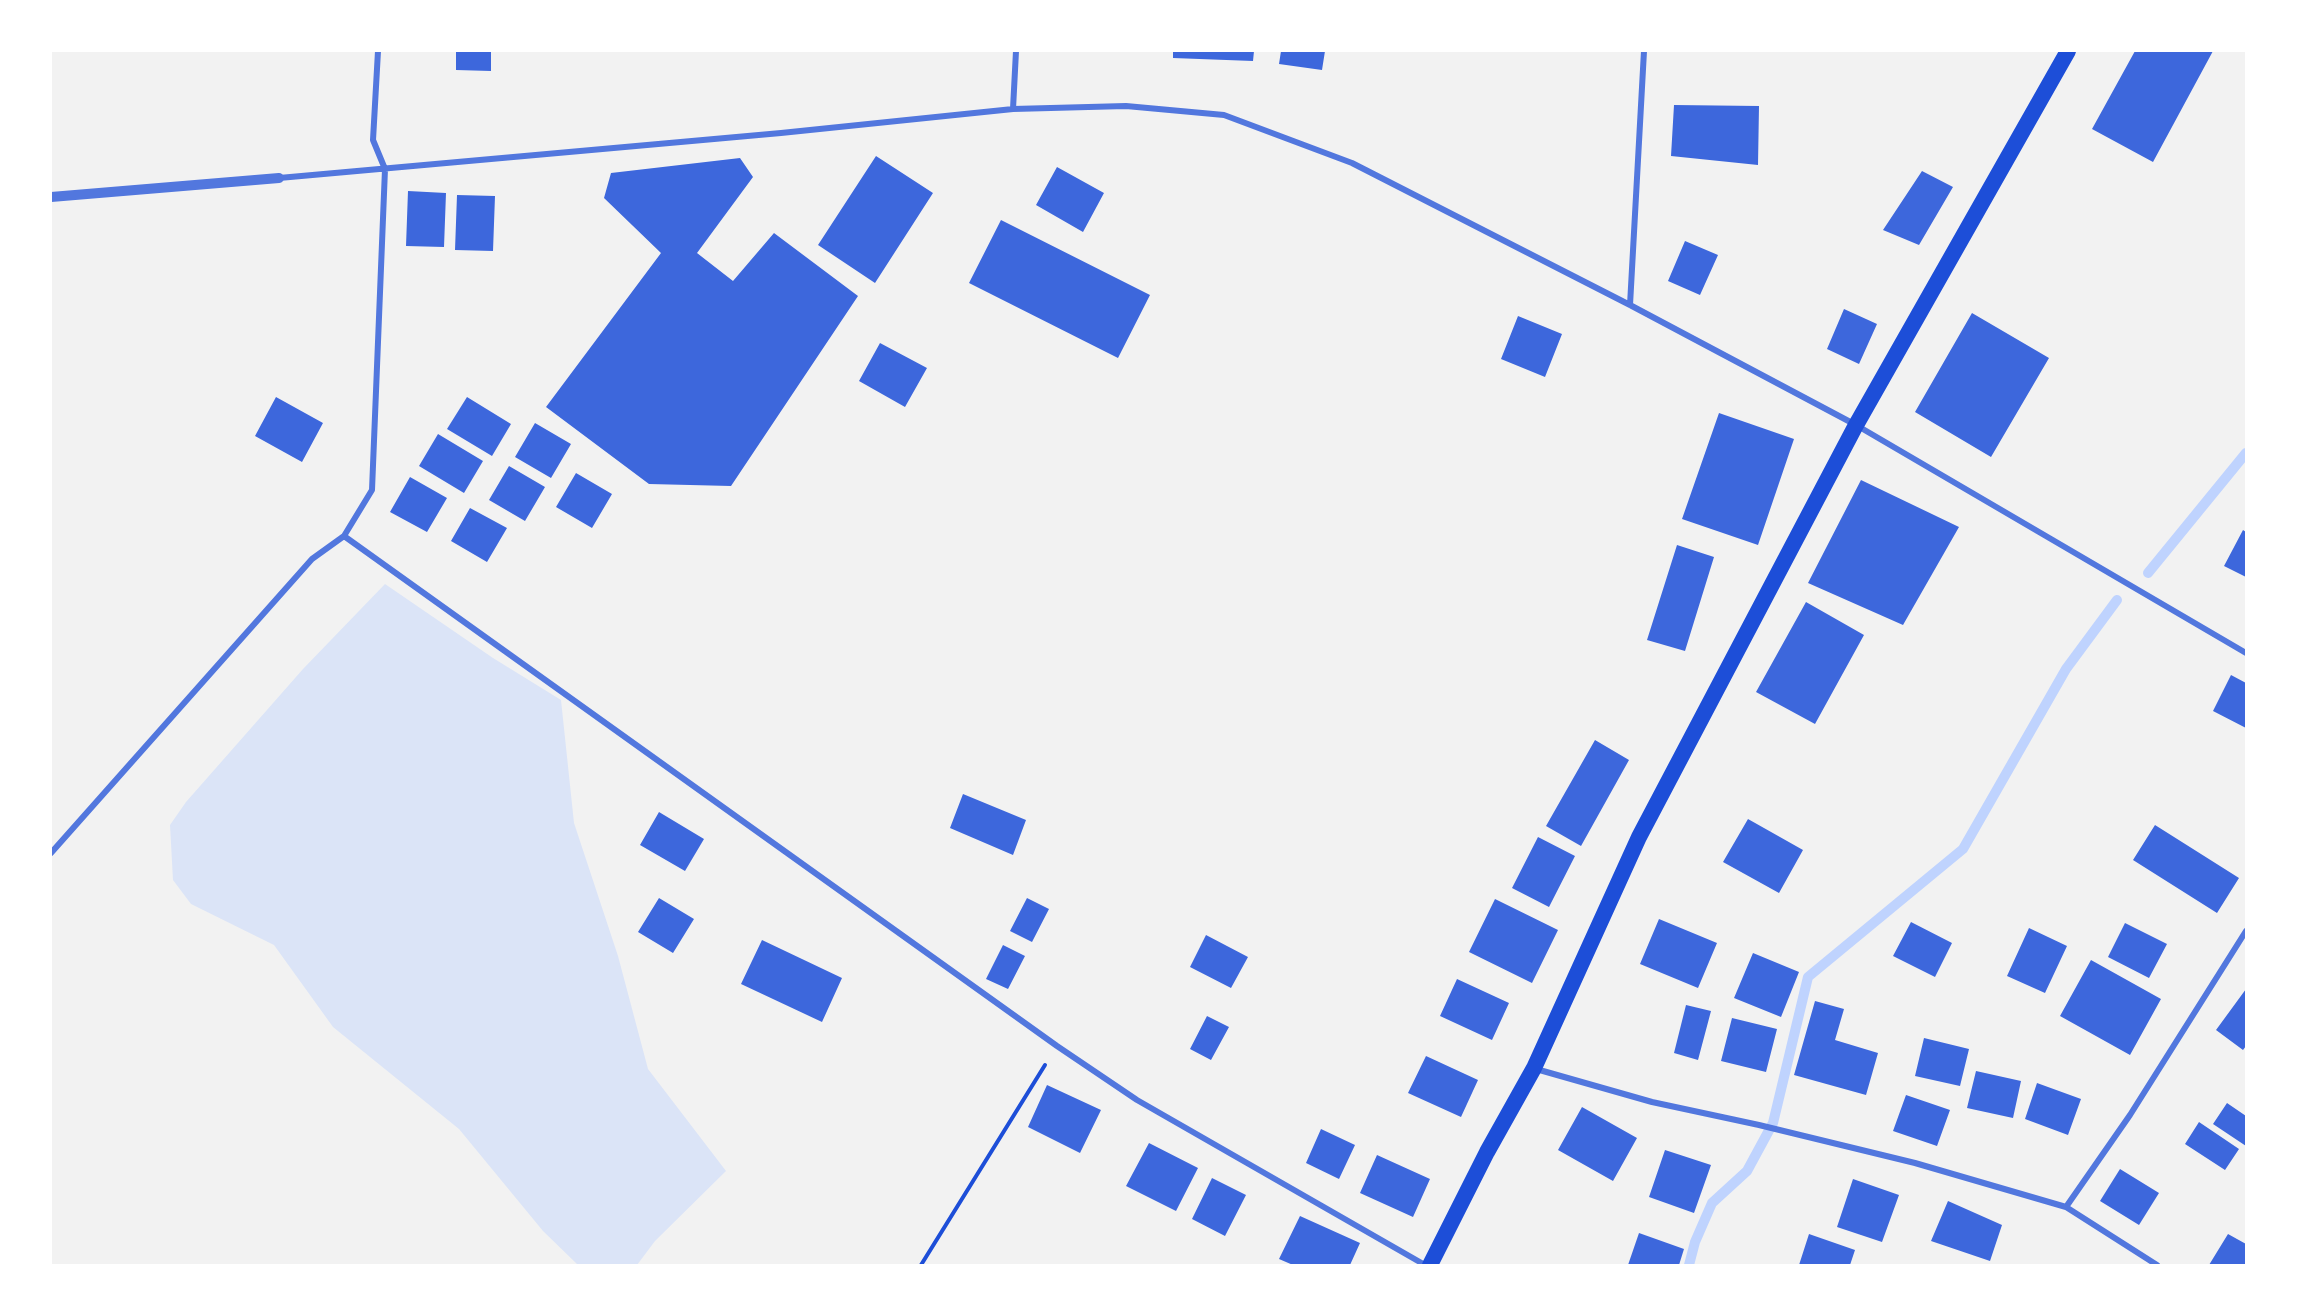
<!DOCTYPE html>
<style>
body{margin:0}
#map{position:relative;width:2297px;height:1316px;overflow:hidden;background:#f2f2f2;font-family:"Golos Text",sans-serif}
canvas{display:block}
.frame{position:absolute;inset:0;border:52px solid #fff;pointer-events:none}
</style>
<div id="map">
<canvas width="2297" height="1316"></canvas>
<div class="frame"></div>
</div>
<script>
const ctx = document.querySelector('canvas').getContext('2d');
ctx.lineJoin = 'round';
function fillPath(path, color) { ctx.fillStyle = color; ctx.fill(path, 'evenodd'); }
const toPath = rows => new Path2D(rows.map(r => 'M' + r).join(''));
function stroke(path, color, width, dash) { ctx.strokeStyle = color; ctx.lineWidth = width; ctx.lineCap = dash ? 'butt' : 'round'; ctx.setLineDash(dash || []); ctx.stroke(path); }
fillPath(toPath([
 [385,584,493,658,561,700,574,823,618,956,648,1069,726,1171,655,1241,637,1265,578,1265,543,1231,459,1129,333,1027,274,945,191,904,173,880,170,825,186,802,303,669]
]), '#dbe4f7');
stroke(toPath([
 [2148,573,2246,453],
 [1689,1265,1695,1242,1712,1203,1747,1171,1773,1123,1808,977,1963,849,2066,669,2117,600]
]), '#bfd3fe', 10);
fillPath(toPath([
 [456,51,491,51,491,71,456,70],
 [1173,51,1254,51,1253,61,1173,58],
 [1281,51,1325,51,1322,70,1279,64],
 [2135,51,2213,51,2153,162,2092,129],
 [1674,105,1759,106,1758,165,1671,156],
 [876,156,933,193,875,283,818,245],
 [740,158,753,177,697,253,733,281,774,233,858,296,731,486,649,484,546,407,661,253,604,198,611,173],
 [1057,167,1104,193,1083,232,1036,205],
 [1922,171,1953,187,1919,245,1883,230],
 [408,191,446,193,444,247,406,246],
 [457,195,495,196,493,251,455,250],
 [1001,220,1150,295,1118,358,969,283],
 [1685,241,1718,255,1700,295,1668,281],
 [1844,309,1877,324,1859,364,1827,349],
 [1972,313,2049,358,1991,457,1915,412],
 [1518,316,1562,334,1545,377,1501,359],
 [880,343,927,368,905,407,859,381],
 [276,397,323,423,302,462,255,436],
 [467,397,511,424,492,456,447,429],
 [1719,413,1794,439,1758,545,1682,519],
 [535,423,571,444,551,478,515,457],
 [438,434,483,461,464,493,419,466],
 [509,466,545,487,525,521,489,500],
 [576,473,612,494,592,528,556,507],
 [410,477,447,498,427,532,390,512],
 [1861,480,1959,527,1903,625,1808,583],
 [470,508,507,528,487,562,451,541],
 [2243,530,2246,532,2246,577,2224,566],
 [1677,545,1714,557,1685,651,1647,640],
 [1806,602,1864,635,1815,724,1756,692],
 [2231,675,2246,683,2246,728,2213,711],
 [1595,740,1629,760,1581,846,1546,826],
 [963,794,1026,820,1013,855,950,828],
 [659,812,704,839,685,871,640,845],
 [1748,819,1803,850,1779,893,1723,862],
 [2155,825,2239,878,2217,913,2133,860],
 [1538,837,1575,856,1549,907,1512,888],
 [659,898,694,919,673,953,638,932],
 [1027,898,1049,909,1032,942,1010,931],
 [1495,899,1558,930,1532,983,1469,952],
 [1659,919,1717,943,1698,988,1640,964],
 [1911,922,1952,943,1935,977,1893,956],
 [2125,923,2167,944,2149,978,2108,957],
 [2029,928,2067,946,2045,993,2007,976],
 [1206,935,1248,957,1231,988,1190,967],
 [762,940,842,978,822,1022,741,984],
 [1003,945,1025,956,1008,989,986,979],
 [1753,953,1799,972,1781,1017,1734,998],
 [2091,960,2161,999,2130,1055,2060,1016],
 [1457,979,1509,1003,1492,1040,1440,1016],
 [2246,989,2246,1046,2243,1050,2216,1030],
 [1815,1001,1844,1009,1835,1040,1878,1053,1866,1095,1794,1075],
 [1686,1005,1711,1011,1698,1060,1674,1053],
 [1207,1016,1229,1027,1211,1060,1190,1049],
 [1732,1018,1777,1029,1766,1072,1721,1061],
 [1924,1038,1969,1049,1960,1086,1915,1076],
 [1426,1056,1478,1080,1461,1117,1408,1093],
 [1976,1071,2021,1081,2013,1118,1967,1108],
 [2037,1083,2081,1099,2068,1135,2025,1119],
 [1047,1085,1101,1110,1080,1153,1028,1127],
 [1906,1095,1950,1110,1937,1146,1893,1131],
 [2227,1103,2246,1116,2246,1146,2213,1124],
 [1582,1107,1637,1138,1613,1181,1558,1150],
 [2199,1122,2239,1149,2225,1170,2185,1144],
 [1321,1129,1355,1145,1339,1179,1306,1163],
 [1149,1143,1198,1168,1176,1211,1126,1186],
 [1665,1150,1711,1165,1694,1213,1649,1197],
 [1377,1155,1430,1179,1413,1217,1360,1193],
 [2120,1169,2159,1193,2139,1225,2100,1201],
 [1212,1178,1246,1195,1225,1236,1192,1219],
 [1853,1179,1899,1195,1882,1242,1837,1227],
 [1948,1201,2002,1225,1990,1261,1931,1241],
 [1300,1216,1360,1243,1350,1265,1293,1265,1279,1259],
 [1639,1233,1684,1249,1679,1265,1628,1265],
 [1809,1234,1855,1250,1850,1265,1799,1265],
 [2228,1234,2246,1244,2246,1265,2209,1265]
]), '#3d67dc');
stroke(toPath([
 [921,1265,1045,1065]
]), '#1d4ed8', 4);
stroke(toPath([
 [1013,109,1016,51],
 [279,178,781,133,1013,109,1126,106,1224,115,1352,163,1630,305,1856,425,2246,653],
 [1630,305,1644,51],
 [344,536,1057,1046,1137,1100,1425,1265],
 [51,853,312,559,344,536,372,490,385,169,373,140,378,51],
 [1536,1069,1652,1102,1759,1125,1915,1163,2066,1207,2157,1265],
 [2066,1207,2130,1115,2246,931]
]), '#5277de', 6);
stroke(toPath([
 [51,197,279,178]
]), '#5277de', 10);
stroke(toPath([
 [1430,1265,1487,1152,1534,1068,1639,837,1856,425,2068,51]
]), '#1d4ed8', 16);
</script>
